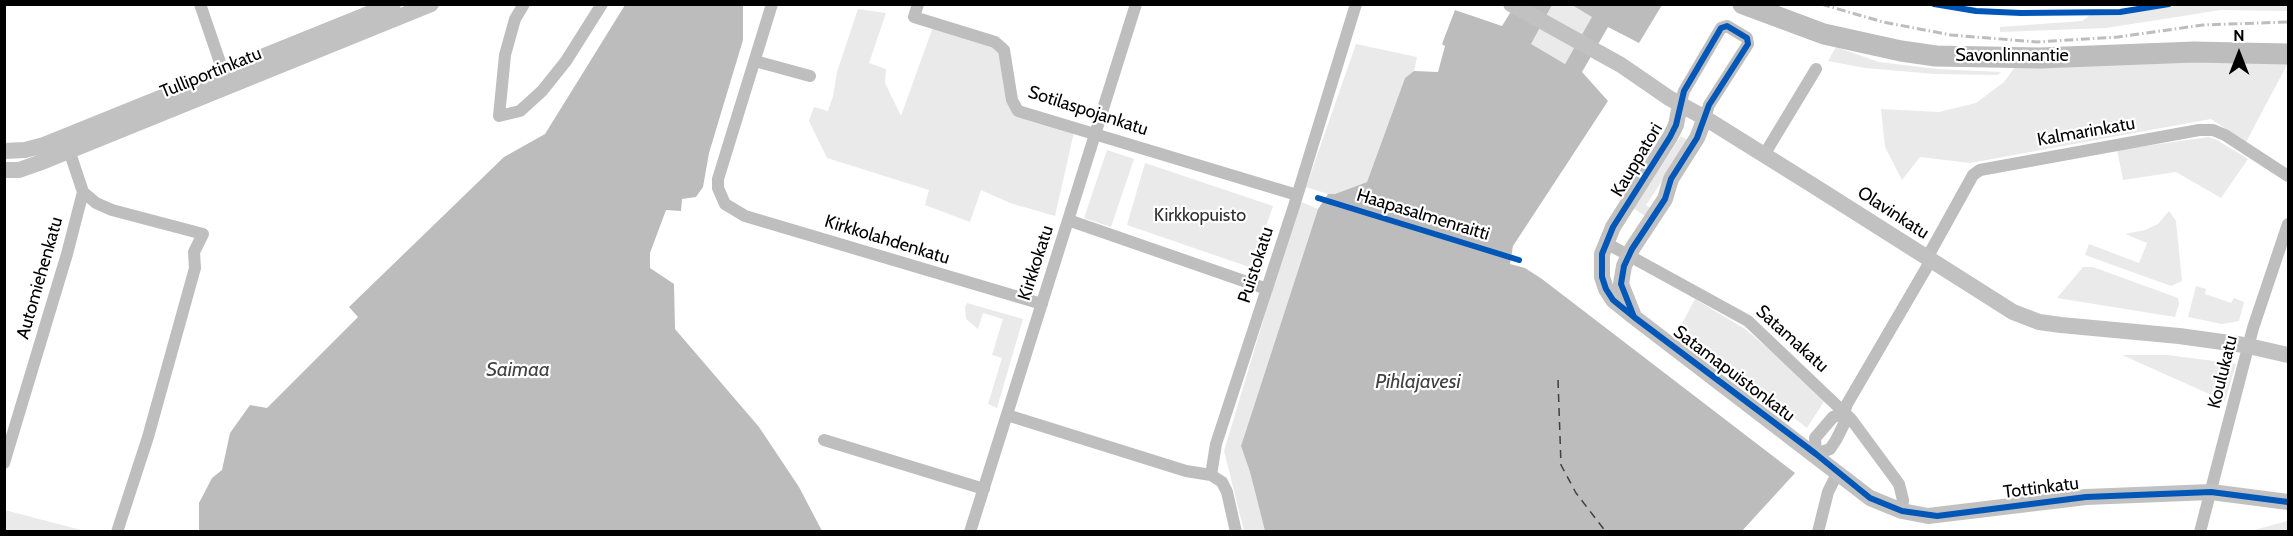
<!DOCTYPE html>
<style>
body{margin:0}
#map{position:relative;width:2293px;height:536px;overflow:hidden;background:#fff;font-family:Cabin,sans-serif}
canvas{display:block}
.frame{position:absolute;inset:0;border:6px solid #000;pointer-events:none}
.north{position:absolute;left:2209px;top:24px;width:60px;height:60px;-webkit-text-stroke:4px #fff;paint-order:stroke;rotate:0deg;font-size:16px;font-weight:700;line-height:24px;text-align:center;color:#000}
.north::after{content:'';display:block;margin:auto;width:21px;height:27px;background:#000;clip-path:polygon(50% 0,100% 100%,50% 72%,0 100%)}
</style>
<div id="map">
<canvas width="2293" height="536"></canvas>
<div class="frame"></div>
<div class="north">N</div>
</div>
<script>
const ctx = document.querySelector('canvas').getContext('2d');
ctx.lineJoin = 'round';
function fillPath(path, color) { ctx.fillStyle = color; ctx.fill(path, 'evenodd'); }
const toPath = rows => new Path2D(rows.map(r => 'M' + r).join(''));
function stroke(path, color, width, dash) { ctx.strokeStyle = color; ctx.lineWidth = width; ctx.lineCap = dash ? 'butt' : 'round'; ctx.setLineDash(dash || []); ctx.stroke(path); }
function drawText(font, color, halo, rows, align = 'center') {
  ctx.font = font + ' Cabin,sans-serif'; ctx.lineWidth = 4.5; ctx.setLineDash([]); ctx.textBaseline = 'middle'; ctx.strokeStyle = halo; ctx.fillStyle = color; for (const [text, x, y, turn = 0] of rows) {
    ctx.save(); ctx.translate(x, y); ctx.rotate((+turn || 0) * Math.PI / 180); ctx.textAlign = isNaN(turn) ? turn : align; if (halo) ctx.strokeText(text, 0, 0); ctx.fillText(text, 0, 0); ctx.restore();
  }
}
fillPath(toPath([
 [1552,5,1572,5,1593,17,1565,64,1530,44],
 [2182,5,2288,5,2288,11,2221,10,2106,28,2000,32,2000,27,2082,21,2090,15,2124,14],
 [858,9,886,13,869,63,886,69,885,83,901,116,934,24,995,42,1018,111,1075,128,1055,216,1010,203,981,190,970,222,925,205,929,190,827,158,809,121,814,107,828,111,833,96,837,72],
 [1356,44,1417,57,1414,71,1405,78,1367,182,1335,194,1328,194,1306,187],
 [1836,47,1879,62,1937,69,2001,72,1998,75,1935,74,1865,68,1828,61],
 [2228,59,2288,63,2246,142,2211,119,1970,163,1920,157,1902,180,1885,147,1881,109,1939,112,1976,103,2004,82,2015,67],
 [1681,136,1689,141,1646,205,1651,208,1645,216,1633,208],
 [2209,137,2217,140,2248,159,2221,198,2176,172,2123,180,2117,150],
 [1107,150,1134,159,1111,227,1084,218],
 [1145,163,1273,206,1252,268,1127,225],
 [1299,201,1318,209,1241,446,1250,472,1265,531,1244,531,1224,451],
 [2169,211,2176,221,2182,281,2171,286,2085,255,2089,244,2139,263,2147,243,2125,234,2145,230,2158,224],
 [2083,267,2093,267,2178,298,2179,304,2175,317,2057,298],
 [2196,286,2206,289,2205,294,2231,303,2234,298,2244,302,2239,321,2222,324,2188,317],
 [1695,299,1745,329,1801,376,1825,400,1807,428,1679,329],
 [967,303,1023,319,997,408,988,404,1002,358,992,355,1003,319,983,313,978,329,966,319,965,307],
 [2122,355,2168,355,2236,364,2225,401],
 [5,510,16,513,85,531,5,531],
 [2287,521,2288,531,2251,531]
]), '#eaeaea');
fillPath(toPath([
 [625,5,743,5,743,40,709,153,703,187,696,197,682,199,681,211,666,210,650,253,650,268,674,284,675,329,759,427,799,487,822,531,199,531,199,503,212,478,222,470,230,433,250,405,267,408,358,317,349,307,504,157,545,134],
 [1515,5,1552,5,1531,44,1565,64,1592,17,1572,5,1662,5,1639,43,1608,27,1582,72,1608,101,1513,246,1510,264,1525,268,1542,279,1795,473,1742,531,1265,531,1250,472,1241,446,1318,209,1328,194,1335,194,1367,182,1405,78,1414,71,1438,72,1445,46,1442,44,1455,10,1502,26]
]), '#bcbcbc');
stroke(toPath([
 [1558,380,1561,465,1576,493,1606,532]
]), '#404040', 1.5, [8, 6]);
stroke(toPath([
 [200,4,226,80],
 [524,4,515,19,505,55,499,116,520,111,542,91,566,61,602,4],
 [772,4,718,179,718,188,725,204,745,216,1042,304],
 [918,4,914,17,995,42,1004,50,1012,100,1018,111,1297,195],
 [755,61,810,76],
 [1680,105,1684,91,1721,28,1727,26,1747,38,1748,44,1709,105,1705,118],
 [1764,155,1816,69],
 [83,192,96,203,112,210,203,234,194,252,195,268,148,437,117,532],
 [1068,220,1267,289],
 [1606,243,1748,321,1851,419,1899,484,1903,500,1902,511],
 [1927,258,1973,175,1980,170,2199,130,2213,130,2225,135,2288,176],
 [1844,413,1833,417,1815,438,1816,454,1830,449,1836,440,1844,424,1844,413,1847,404,1931,260],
 [1007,415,1186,471,1211,475,1222,482,1227,492,1236,532],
 [824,440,984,489],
 [4,463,67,254,83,192,67,144],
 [1211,475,1216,444,1294,206,1356,4],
 [970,532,1136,4],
 [1818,532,1828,492,1838,472],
 [2200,532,2253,328,2288,224]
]), '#bebebe', 12);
stroke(toPath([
 [1511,4,1621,65,1669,98,1705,118,1814,186,2013,312,2039,322,2061,325,2179,336,2244,345,2288,355],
 [1680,105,1676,125,1670,137,1613,227,1602,254,1602,277,1606,289,1613,300,1634,317,1870,498,1902,511,1928,516,2086,497,2211,492,2288,502],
 [4,151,25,150,44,145,393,4],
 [4,170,19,170,39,163,431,4],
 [1633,314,1621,284,1624,266,1632,249,1665,199,1671,179,1697,138,1705,118]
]), '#c1c1c1', 16);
stroke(toPath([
 [1743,4,1824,34,1901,51,1936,56,2040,58,2194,52,2288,54]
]), '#bdbdbd', 21);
stroke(toPath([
 [1821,4,1883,22,1951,35,2037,42,2118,37,2203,25,2288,22]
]), '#bdbdbd', 3, [9, 3, 1.5, 3]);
stroke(toPath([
 [1934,4,1976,11,2021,13,2120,12,2169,4],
 [1318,198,1519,260],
 [1634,317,1621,284,1624,266,1632,249,1665,199,1671,179,1697,138,1709,105,1748,44,1747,38,1727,26,1721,28,1684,91,1676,125,1670,137,1613,227,1602,254,1602,277,1606,289,1613,300,1634,317,1816,454,1870,498,1902,511,1937,516,2086,497,2211,492,2288,502]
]), '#0057b8', 6);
drawText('18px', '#000', '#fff', [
 ["Savonlinnantie",2012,56],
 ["Tulliportinkatu",211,73,-22],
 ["Sotilaspojankatu",1088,111,18],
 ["Kalmarinkatu",2086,132,-10],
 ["Kauppatori",1637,160,-59],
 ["Olavinkatu",1893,213,33],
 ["Haapasalmenraitti",1423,215,17],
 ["Kirkkolahdenkatu",887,240,17],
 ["Kirkkokatu",1036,263,-72],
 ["Puistokatu",1256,265,-72],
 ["Automiehenkatu",40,278,-74],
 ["Satamakatu",1792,339,42],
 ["Koulukatu",2223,372,-76],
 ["Satamapuistonkatu",1734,374,37],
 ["Tottinkatu",2041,488,-7]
]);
drawText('18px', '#2f2f2f', '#fff', [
 ["Kirkkopuisto",1200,216]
]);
drawText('italic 20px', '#404040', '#fff', [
 ["Saimaa",518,370],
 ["Pihlajavesi",1418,382]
]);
</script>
